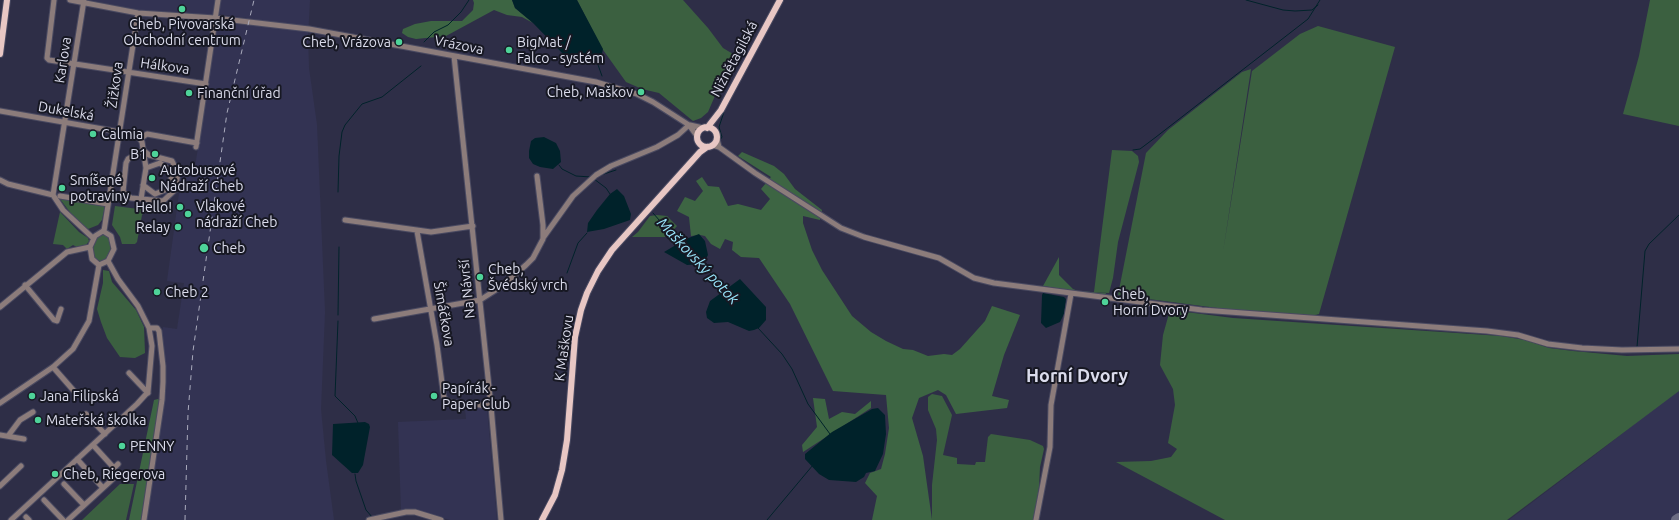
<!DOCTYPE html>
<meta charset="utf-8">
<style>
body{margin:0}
canvas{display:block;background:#2e2e47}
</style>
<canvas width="1679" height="520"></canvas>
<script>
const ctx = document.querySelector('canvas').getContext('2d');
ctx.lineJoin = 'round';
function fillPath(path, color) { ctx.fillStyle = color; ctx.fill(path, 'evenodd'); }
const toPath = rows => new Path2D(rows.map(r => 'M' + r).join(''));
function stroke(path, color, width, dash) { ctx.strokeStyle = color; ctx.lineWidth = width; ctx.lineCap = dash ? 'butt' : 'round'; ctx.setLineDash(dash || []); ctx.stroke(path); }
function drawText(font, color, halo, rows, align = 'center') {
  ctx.font = font + ' Ubuntu,sans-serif'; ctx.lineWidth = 4; ctx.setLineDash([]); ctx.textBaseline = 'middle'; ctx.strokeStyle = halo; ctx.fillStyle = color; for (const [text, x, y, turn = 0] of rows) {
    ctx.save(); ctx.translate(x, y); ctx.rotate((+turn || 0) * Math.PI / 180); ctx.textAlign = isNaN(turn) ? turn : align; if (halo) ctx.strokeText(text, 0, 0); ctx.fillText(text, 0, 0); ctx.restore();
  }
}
fillPath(toPath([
 [89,0,216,0,214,15,139,10],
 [221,0,310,0,308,37,309,68,317,125,325,312,321,409,326,461,334,520,145,520,162,413,161,337,163,327,177,329,184,283,167,281,182,172,194,173,218,23,244,25,247,18,219,14],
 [1679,389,1679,520,1509,520,1591,458],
 [465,408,487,408,497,520,450,520,418,511,401,510,398,422,466,419]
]), '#333353');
fillPath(toPath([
 [577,0,683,0,708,28,723,48,733,54,708,112,701,118,693,121,659,93,642,89,626,82,601,47],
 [1650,0,1679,0,1679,126,1623,114,1639,56],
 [1318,26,1395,47,1319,314,1312,316,1248,312,1118,295,1146,153,1168,130,1242,72,1251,69,1223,252,1252,71,1300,34],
 [1112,150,1132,151,1138,156,1139,162,1118,242,1113,278,1109,293,1094,292],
 [60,199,105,206,102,220,98,225,88,229,76,220],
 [115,206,146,210,142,215,137,242,135,244,122,244,120,237,112,225],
 [60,212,79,232,88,238,89,241,86,245,77,247,73,245,67,249,63,245,53,244],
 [657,215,667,216,677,226,667,237,632,237,638,232,650,216],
 [102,234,106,234,110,238,111,248,107,258,104,262,98,262,94,258,92,247,97,237],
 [103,270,109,271,112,282,136,310,144,327,145,353,135,358,120,357,107,338,101,322,97,309,103,283],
 [1170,310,1233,318,1501,336,1525,340,1549,348,1573,351,1627,356,1679,354,1679,391,1507,520,1225,520,1116,462,1151,461,1171,457,1177,449,1168,443,1175,405,1173,389,1160,365,1163,335],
 [932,394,942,396,952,415,943,455,957,458,957,464,975,465,976,462,985,462,988,437,991,434,1030,440,1043,446,1044,449,1040,467,1039,487,1034,520,932,520,932,485,937,440,936,429,928,410,928,397],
 [120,484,134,484,126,520,82,520]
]), '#3b6040');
fillPath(toPath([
 [473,0,512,0,515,8,533,23,522,17,507,15,494,10,446,36,416,39,408,37,402,33,403,29,415,24,431,21,462,21,473,10,474,3],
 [742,152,774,166,784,174,795,189,822,210,820,220,803,216,803,223,812,250,822,270,852,316,871,332,886,341,903,349,913,350,928,356,944,354,952,355,960,349,985,321,992,306,1020,315,1004,355,992,396,1009,400,1007,408,956,414,946,395,938,390,919,398,912,418,923,456,932,520,872,520,877,496,865,483,870,473,881,469,885,454,889,428,886,395,833,391,790,304,759,258,741,257,732,250,733,242,725,239,720,249,711,244,705,236,700,235,691,236,689,217,677,211,685,197,695,201,703,191,696,181,702,177,708,186,719,187,728,206,738,204,761,210,770,199,761,189,771,177,738,156],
 [1059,257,1059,275,1073,289,1078,291,1106,293,1105,296,1043,286],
 [813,398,825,399,829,419,842,412,855,414,871,401,871,408,803,452,802,445,817,427],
 [158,399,160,400,142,520,129,520,154,400]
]), '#3d6543');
fillPath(toPath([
 [512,0,577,0,603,49,601,58,593,63,582,60,574,60,565,56,533,23,515,8],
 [544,137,556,143,560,151,561,162,553,169,540,167,533,164,529,158,529,151,531,141,535,138],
 [617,189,624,196,631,214,630,220,604,229,587,232,588,223,597,210,610,194],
 [699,234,705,241,708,255,703,264,687,265,664,252,686,239],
 [740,279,766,307,766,320,759,328,754,330,749,331,728,322,714,323,707,318,706,312,710,301],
 [1043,293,1064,297,1066,299,1064,314,1060,322,1046,328,1041,323,1042,295],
 [878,408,885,415,886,434,883,454,875,471,866,473,864,477,856,482,829,480,819,474,805,459,805,454,832,432,872,409],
 [365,422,369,424,370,427,363,465,358,473,352,473,332,455,333,424]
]), '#00222a');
stroke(toPath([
 [1246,0,1283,10,1295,11,1312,10,1318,5],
 [424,42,434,32,448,25,461,12,469,0],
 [597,62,602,76],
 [720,140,722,137,719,127,724,112],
 [1133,150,1140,149,1156,137,1308,19,1320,0],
 [559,165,562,169,576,176,591,177],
 [598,176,616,170],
 [594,179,606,188,610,194],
 [338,192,339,156,342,132,345,125,362,104,382,97,421,66],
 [653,213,680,244],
 [701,265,727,288],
 [567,273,578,243,587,233],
 [338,315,339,247],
 [338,321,335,396,355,416,358,423],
 [758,328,782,354,792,369,808,404,830,434],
 [1637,347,1645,251,1649,244,1679,215],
 [355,474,356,481,366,510,373,518],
 [767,520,813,465]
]), '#00222a', 1);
stroke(toPath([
 [1676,520,1679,518]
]), '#6c6c82', 10);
const minor = toPath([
 [54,0,47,58,49,60,206,84],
 [70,0,138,13,215,18,309,29,596,82,637,94,653,102,689,125,697,136],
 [454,56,491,406,501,520],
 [0,111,137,135,142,142,146,168,141,199],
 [690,125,703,128],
 [140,139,147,134,197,143],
 [717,139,719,147],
 [712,145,719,147,755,173,841,228,864,237,939,258,974,278,994,283,1202,310,1487,331,1518,335,1548,344,1582,348,1622,350,1679,349],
 [196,147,218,0],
 [143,150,149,155,172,161,178,173,175,190,163,201,131,198,123,192,126,163,128,159,143,150],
 [0,180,8,184,53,195,63,210,93,238],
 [143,185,155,194,170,188,172,172,160,163,146,168],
 [53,195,84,0],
 [60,196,108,204],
 [345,220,431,232,473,226],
 [103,231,111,236,114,249,108,261,99,265,92,259,90,247,95,236,103,231],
 [104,231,138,13],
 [417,231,437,345,444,398,449,402,491,406],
 [543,238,573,196,596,175,611,166,657,147,678,135,689,125],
 [25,285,54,320,57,321,61,309],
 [0,307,67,252,90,247],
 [374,319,480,300,502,286,526,265,533,258,543,239,543,225,537,176],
 [53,367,74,391],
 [129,373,148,393],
 [0,403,53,367,73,349,89,321,99,265],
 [86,414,105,434],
 [0,435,24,439],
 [8,436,20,420,33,412],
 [93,445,114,468,118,464],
 [77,459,103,488],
 [64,484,84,505],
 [0,486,21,466],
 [44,500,63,520],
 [26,517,29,520],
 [11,520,137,404,148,392,152,346,149,328,138,306,118,279,108,261],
 [68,520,114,478],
 [144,520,162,400,163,382,163,366,159,331,157,328,149,328],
 [369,520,406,512,415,512,441,520],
 [1036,520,1050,447,1051,405,1071,294]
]);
const major = toPath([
 [0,54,7,0],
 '697 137a10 10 0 1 1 20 0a10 10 0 1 1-20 0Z',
 [707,128,721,110,780,0],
 [542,520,555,495,562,470,567,440,575,337,581,310,587,293,598,271,612,250,700,152,707,147]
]);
stroke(minor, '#4a4a61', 7);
stroke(major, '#4a4a61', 8);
stroke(minor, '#8c7c7b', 5);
stroke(major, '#e8c7c4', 6);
stroke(toPath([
 [185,520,188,413,193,351,227,113,254,0]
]), '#aaabbd', 1, [5, 5]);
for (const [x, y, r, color] of [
 [182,9,4,"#4ed399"],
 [399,42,4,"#4ed399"],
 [509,50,4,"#4ed399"],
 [641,92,4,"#4ed399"],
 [189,93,4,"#4ed399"],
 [93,134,4,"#4ed399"],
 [155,154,4,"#4ed399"],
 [152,178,4,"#4ed399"],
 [62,188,4,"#4ed399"],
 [180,207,4,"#4ed399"],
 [188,214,4,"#4ed399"],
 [178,227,4,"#4ed399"],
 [204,248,5,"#4ed399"],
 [480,277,4,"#4ed399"],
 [157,292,4,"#4ed399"],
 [1105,302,4,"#4ed399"],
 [32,396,4,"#4ed399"],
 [434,396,4,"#4ed399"],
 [38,420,4,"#4ed399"],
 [122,446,4,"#4ed399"],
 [55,474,4,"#4ed399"]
]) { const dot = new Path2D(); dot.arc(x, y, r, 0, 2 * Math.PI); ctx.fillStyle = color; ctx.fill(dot); stroke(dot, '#171823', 1.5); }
drawText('14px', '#dbdcec', '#171823', [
 ["Cheb, Pivovarská",182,24,"center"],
 ["Obchodní centrum",182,40,"center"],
 ["Cheb, Vrázova",391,42,"right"],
 ["BigMat /",517,42],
 ["Falco - systém",517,58],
 ["Cheb, Maškov",633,92,"right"],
 ["Finanční úřad",197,93],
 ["Calmia",101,134],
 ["B1",147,154,"right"],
 ["Autobusové",160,170],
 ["Nádraží Cheb",160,186],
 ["Smíšené",70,180],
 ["potraviny",70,196],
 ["Vlakové",196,206],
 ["nádraží Cheb",196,222],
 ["Hello!",172,207,"right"],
 ["Relay",170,227,"right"],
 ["Cheb",213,248],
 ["Cheb,",488,269],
 ["Švédský vrch",488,285],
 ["Cheb 2",165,292],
 ["Cheb,",1113,294],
 ["Horní Dvory",1113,310],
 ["Papírák -",442,388],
 ["Paper Club",442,404],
 ["Jana Filipská",40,396],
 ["Mateřská školka",46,420],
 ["PENNY",130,446],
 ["Cheb, Riegerova",63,474]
], 'left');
drawText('14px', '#dbdcec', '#171823', [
 ["Vrázova",459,45,11],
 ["Nižnětagilská",734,59,-62],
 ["Karlova",63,60,-81],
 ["Hálkova",165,66,8],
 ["Žižkova",115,85,-82],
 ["Dukelská",66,111,10],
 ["Na Návrší",467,289,-96],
 ["Šimáčkova",444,314,80],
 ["K Maškovu",564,348,-82]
]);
drawText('italic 15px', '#9ae7fd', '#171823', [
 ["Maškovský potok",698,261,47]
]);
drawText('bold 18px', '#dbdcec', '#171823', [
 ["Horní Dvory",1077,376]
]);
</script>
